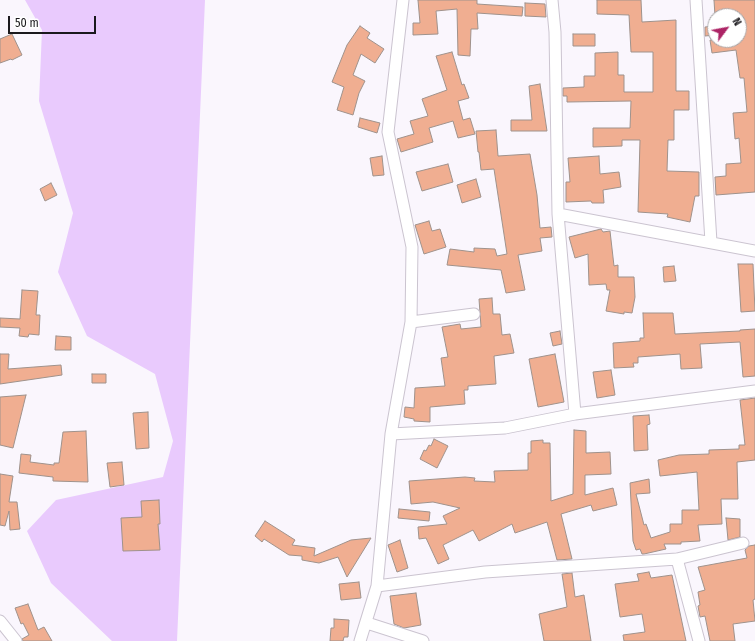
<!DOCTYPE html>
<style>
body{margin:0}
#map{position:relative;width:755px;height:641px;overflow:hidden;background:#faf6fd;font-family:"Fira Sans Condensed",sans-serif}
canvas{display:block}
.north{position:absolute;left:707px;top:8px;width:40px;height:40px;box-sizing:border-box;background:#fff;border:1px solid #a4a3a5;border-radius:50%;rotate:58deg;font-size:11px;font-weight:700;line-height:16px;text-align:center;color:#1b191d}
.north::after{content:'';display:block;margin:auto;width:14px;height:18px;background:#ac2365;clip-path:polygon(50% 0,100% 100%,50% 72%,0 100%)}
.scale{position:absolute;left:8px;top:16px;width:88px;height:18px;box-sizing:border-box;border:2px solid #1b191d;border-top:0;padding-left:5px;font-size:12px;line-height:14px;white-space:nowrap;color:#1b191d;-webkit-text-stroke:3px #fff;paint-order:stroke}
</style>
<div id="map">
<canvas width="755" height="641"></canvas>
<div class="north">N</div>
<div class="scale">50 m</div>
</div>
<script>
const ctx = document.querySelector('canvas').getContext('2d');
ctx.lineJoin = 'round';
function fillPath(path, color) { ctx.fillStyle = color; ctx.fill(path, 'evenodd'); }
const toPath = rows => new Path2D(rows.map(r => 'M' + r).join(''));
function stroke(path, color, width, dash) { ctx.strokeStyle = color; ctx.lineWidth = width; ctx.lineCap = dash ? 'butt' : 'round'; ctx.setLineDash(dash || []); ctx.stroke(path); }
fillPath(toPath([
 [25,0,205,0,177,641,112,641,51,583,27,531,56,500,163,477,173,441,155,374,87,336,58,272,73,213,39,101,42,30]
]), '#e9cafd');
const building = toPath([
 [418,0,477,0,477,4,523,7,522,16,477,13,478,29,471,29,470,56,458,55,457,9,436,11,438,34,413,35,413,23,420,23,418,0],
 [597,0,641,0,642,22,676,20,676,91,689,91,689,110,674,110,674,140,668,140,667,171,699,172,699,196,695,196,690,222,667,217,668,214,638,212,640,140,622,140,622,146,593,147,593,128,630,128,631,101,567,102,567,96,563,96,563,88,584,87,584,76,595,76,595,53,618,52,618,75,624,75,624,92,653,92,653,52,631,52,629,15,597,14,597,0],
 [714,0,755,0,755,192,716,195,715,177,726,176,726,164,741,163,739,138,735,139,733,113,747,112,744,78,740,78,736,50,712,53,710,40,739,40,739,16,715,16,714,0],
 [525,3,545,4,546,17,525,16,525,3],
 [360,26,370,33,367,38,384,49,375,63,361,54,353,75,365,81,359,93,353,115,337,110,344,87,332,82,347,45,360,26],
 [715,26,715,35,705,36,705,27,715,26],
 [12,34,22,55,12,60,11,59,0,63,0,39,12,34],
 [573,34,595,34,595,46,573,46,573,34],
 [452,52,462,85,464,84,469,98,458,101,463,120,470,118,475,134,458,138,453,121,429,128,433,142,401,152,397,139,414,134,410,121,428,116,422,99,447,90,436,56,452,52],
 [540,84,547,131,511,131,511,120,532,120,529,86,540,84],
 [360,118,380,123,377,133,358,127,360,118],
 [496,130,498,156,530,154,537,195,540,228,551,227,552,237,540,238,542,251,518,255,525,290,506,293,501,270,447,265,450,249,474,252,474,248,495,249,497,256,507,254,494,169,481,170,479,152,478,152,476,131,496,130],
 [382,156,384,175,373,176,370,158,382,156],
 [599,156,600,174,619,172,621,187,603,190,604,203,592,203,591,201,566,202,566,182,570,182,568,158,599,156],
 [448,164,453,182,422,191,416,172,448,164],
 [476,179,481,197,462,203,457,185,476,179],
 [51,183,57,195,45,201,40,189,51,183],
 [429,221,432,231,440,229,446,247,424,254,415,225,429,221],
 [601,229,603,232,610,231,614,266,618,265,618,277,634,277,635,297,632,313,624,312,624,314,606,311,610,290,607,290,606,284,589,285,588,254,575,258,569,237,601,229],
 [738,264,753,264,755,311,741,312,738,264],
 [674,266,676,281,664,282,663,267,674,266],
 [22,290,38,291,36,315,40,315,39,335,29,334,28,337,19,336,20,328,0,327,0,318,20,319,22,290],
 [492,298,493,314,500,314,502,335,510,334,514,353,494,356,496,384,468,386,468,390,464,390,465,404,430,407,430,422,414,421,414,419,404,417,405,407,414,408,415,388,445,386,441,358,448,357,442,327,460,324,461,329,481,327,479,299,492,298],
 [643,313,673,313,675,334,740,331,740,330,755,329,755,376,743,377,740,342,700,344,702,368,681,369,680,354,638,357,638,363,633,363,634,367,614,368,613,343,640,341,640,338,644,338,643,313],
 [560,331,562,344,553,346,550,333,560,331],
 [56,336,71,337,71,350,55,350,56,336],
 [0,354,9,354,8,369,61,365,62,375,0,384,0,354],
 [555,354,564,402,538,407,529,359,555,354],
 [611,370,615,395,597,398,593,372,611,370],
 [92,374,106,374,106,383,92,383,92,374],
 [26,395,13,448,0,445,0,397,26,395],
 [755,398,755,460,737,462,738,499,721,499,722,524,698,525,700,541,681,542,681,544,664,544,666,549,644,554,642,554,640,549,636,550,633,541,630,483,649,479,650,493,636,494,644,525,646,524,651,538,670,532,670,524,682,524,682,510,699,510,697,472,660,476,658,460,679,455,709,454,709,450,739,449,739,445,745,445,740,400,755,398],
 [148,412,149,448,136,449,133,413,148,412],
 [649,415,650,424,647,425,648,450,634,451,633,416,649,415],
 [574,430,586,431,586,453,610,452,611,474,585,475,585,495,613,488,617,505,593,511,591,505,561,514,572,559,557,560,547,522,515,533,512,524,479,541,473,530,443,545,449,559,438,564,426,538,419,539,418,527,447,524,443,516,460,508,433,502,411,504,409,481,465,477,475,478,474,481,495,482,494,471,528,470,528,453,531,453,531,441,543,440,543,443,550,443,551,501,573,494,574,430],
 [86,431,88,482,53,481,53,477,19,473,21,454,31,455,30,462,54,465,54,463,59,463,63,432,86,431],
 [434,439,448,446,437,468,420,459,424,450,426,451,429,445,431,446,434,439],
 [122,462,124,485,110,487,107,463,122,462],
 [0,474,13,476,9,502,17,502,20,529,10,530,9,511,5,526,0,525,0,474],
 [159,500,160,524,158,524,160,550,123,551,121,518,142,517,141,501,159,500],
 [399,509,430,512,429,521,398,518,399,509],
 [726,518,740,519,740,537,728,540,726,518],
 [265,521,295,540,292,545,315,548,314,556,351,540,371,538,347,577,338,557,319,563,302,560,302,556,289,555,264,539,262,542,255,536,265,521],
 [400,540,408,568,397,572,388,545,400,540],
 [755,545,755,599,753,600,755,621,733,624,735,641,710,641,705,616,700,617,698,606,700,605,698,592,705,590,698,567,747,558,745,550,749,546,755,545],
 [649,572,651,578,672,575,686,641,624,641,623,635,645,632,642,614,620,617,615,584,639,581,637,574,649,572],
 [572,573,575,597,584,595,591,641,544,641,539,614,567,607,562,574,572,573],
 [359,582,361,598,341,600,339,584,359,582],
 [416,593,421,625,404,628,394,624,390,596,416,593],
 [28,604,38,630,44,627,52,641,23,641,22,639,29,635,23,623,21,624,15,608,28,604],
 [334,619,349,620,348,637,344,637,343,641,330,641,331,628,334,628,334,619]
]);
fillPath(building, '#f0ae91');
stroke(building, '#9f928c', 1);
const street = toPath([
 [552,0,555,32,558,214,575,414],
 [696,0,711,242],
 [558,214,755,251],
 [411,322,474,314],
 [391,434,505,428,575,414,755,391],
 [677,559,699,641],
 [377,586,485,572,677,559,743,543],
 [0,621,16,641],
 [367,623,423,641],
 [360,641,377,586,391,434,411,322,412,247,388,132,403,0]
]);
stroke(street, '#cbc4d0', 13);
stroke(street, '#fff', 11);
</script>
